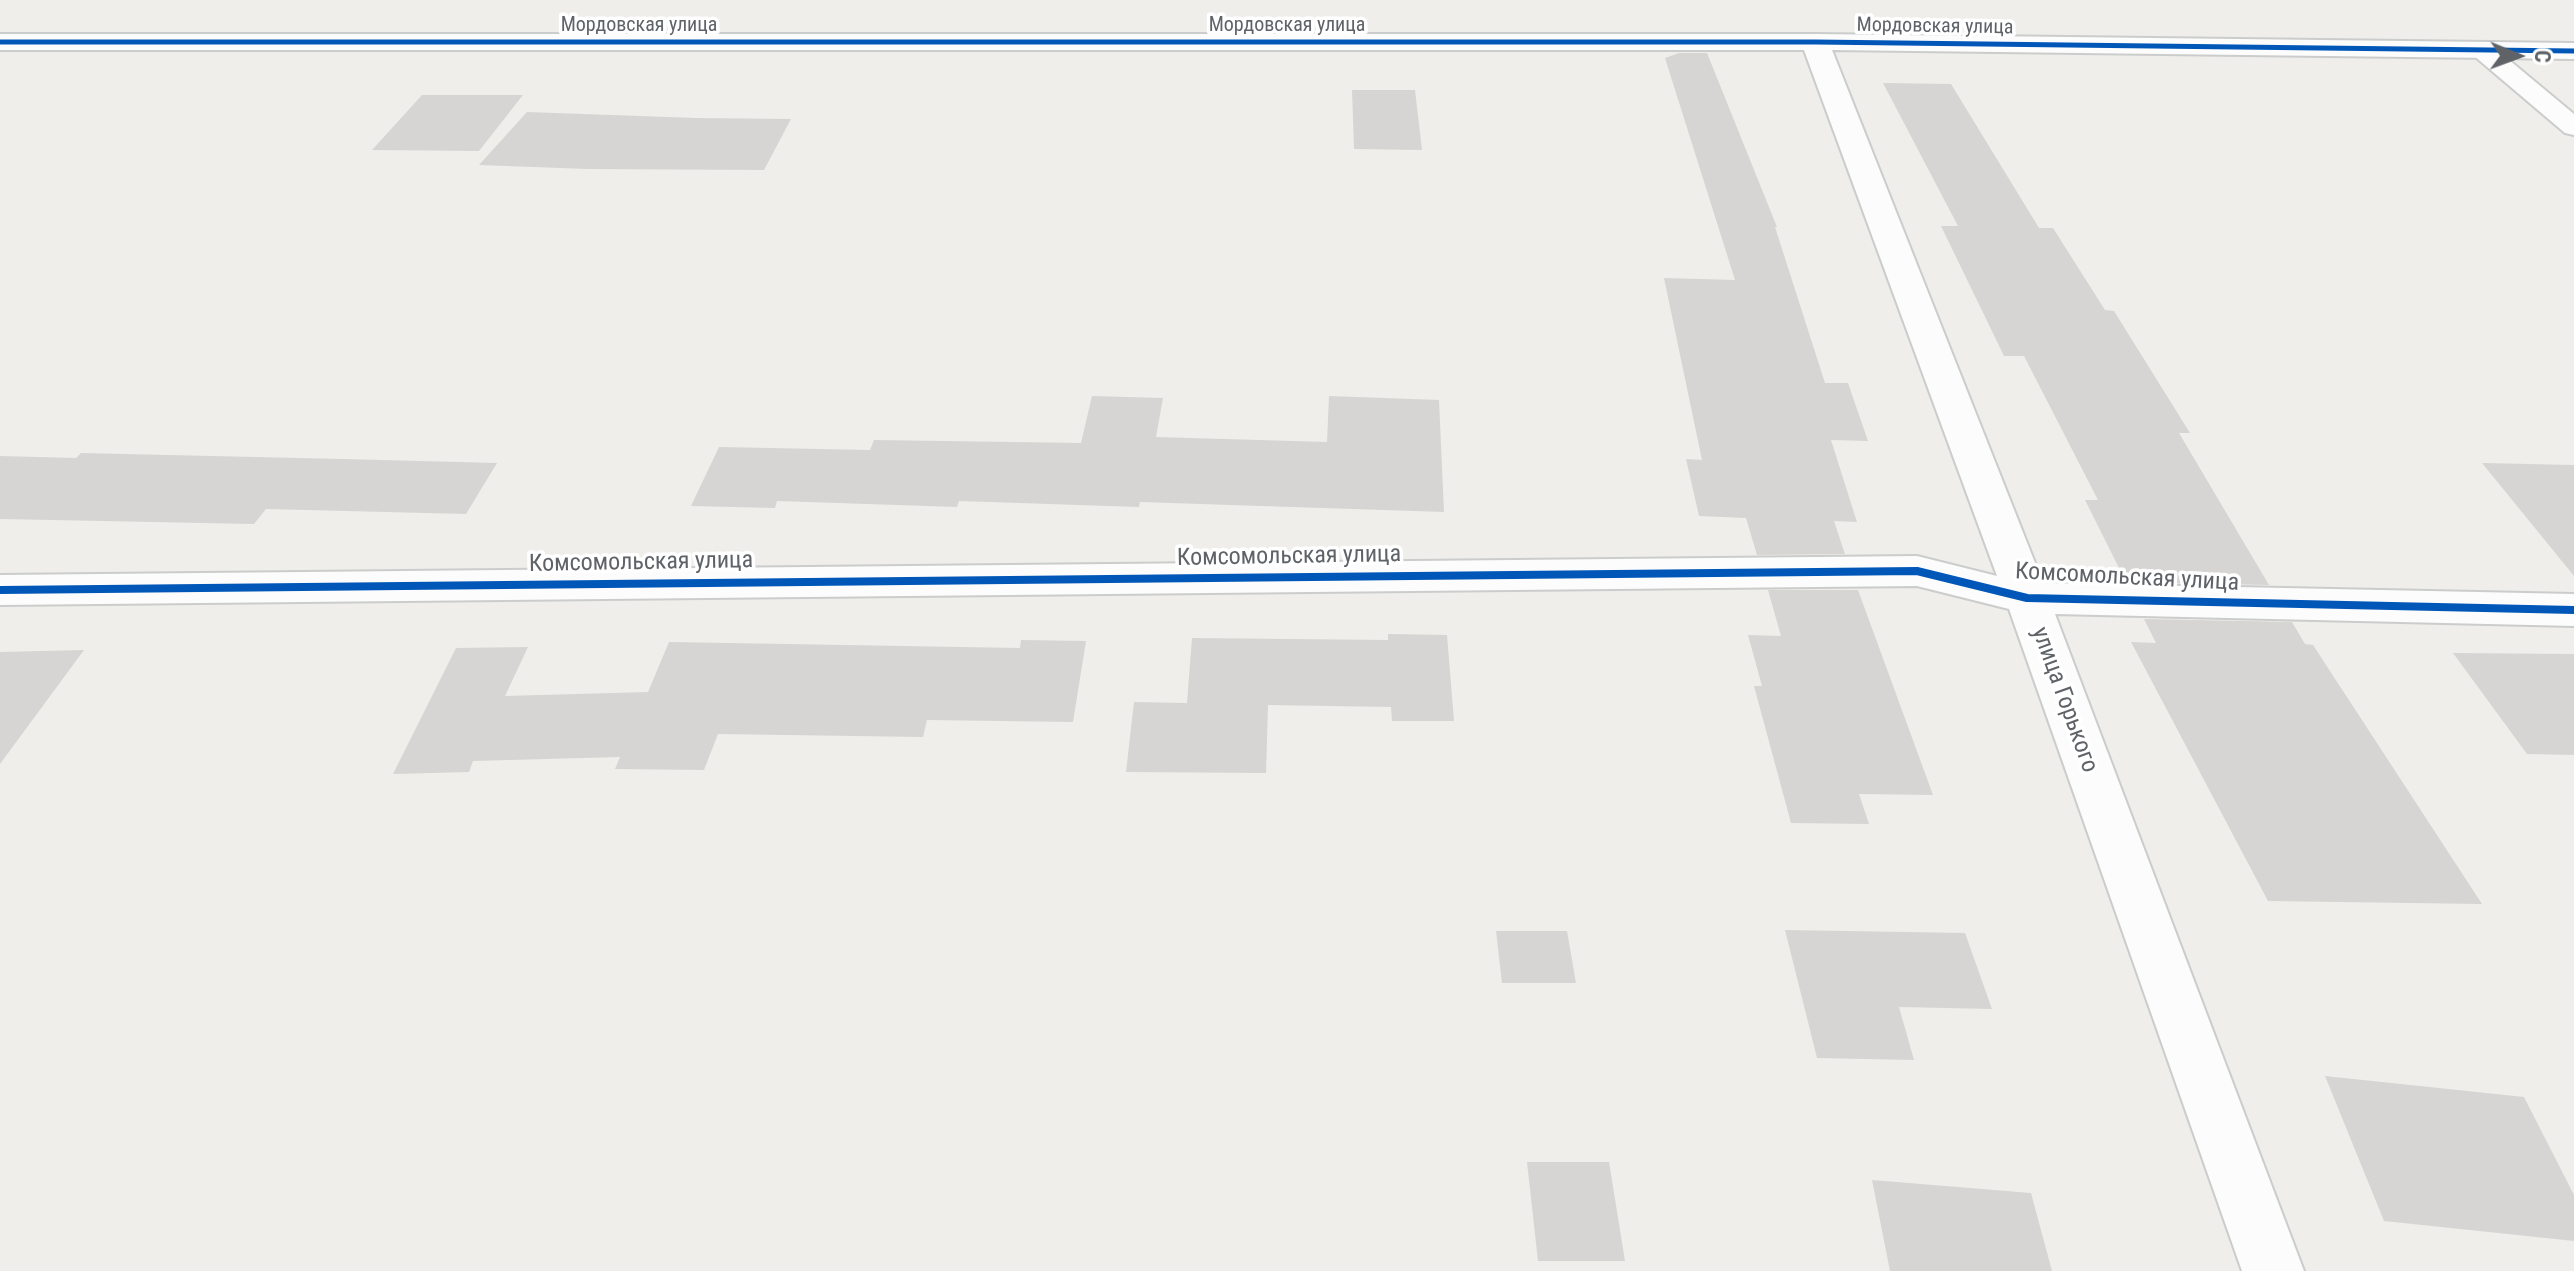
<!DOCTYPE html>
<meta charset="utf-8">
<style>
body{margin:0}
#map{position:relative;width:2574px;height:1271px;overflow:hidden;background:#efeeea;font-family:"Roboto Condensed",sans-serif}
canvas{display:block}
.north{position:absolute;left:2478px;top:16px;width:80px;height:80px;-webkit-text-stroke:6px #fff;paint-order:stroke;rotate:91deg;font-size:22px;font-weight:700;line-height:32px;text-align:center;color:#5f6368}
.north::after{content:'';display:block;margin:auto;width:28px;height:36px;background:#5f6368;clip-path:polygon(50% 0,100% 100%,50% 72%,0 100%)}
</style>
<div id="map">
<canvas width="2574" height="1271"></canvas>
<div class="north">С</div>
</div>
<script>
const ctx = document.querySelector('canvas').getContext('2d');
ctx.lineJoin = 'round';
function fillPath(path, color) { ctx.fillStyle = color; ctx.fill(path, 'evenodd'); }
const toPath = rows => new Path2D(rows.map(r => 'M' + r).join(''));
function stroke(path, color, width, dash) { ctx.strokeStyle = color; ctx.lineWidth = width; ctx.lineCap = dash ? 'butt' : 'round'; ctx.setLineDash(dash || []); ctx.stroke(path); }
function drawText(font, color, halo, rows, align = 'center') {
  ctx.font = font + ' "Roboto Condensed",sans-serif'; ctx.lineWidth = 7; ctx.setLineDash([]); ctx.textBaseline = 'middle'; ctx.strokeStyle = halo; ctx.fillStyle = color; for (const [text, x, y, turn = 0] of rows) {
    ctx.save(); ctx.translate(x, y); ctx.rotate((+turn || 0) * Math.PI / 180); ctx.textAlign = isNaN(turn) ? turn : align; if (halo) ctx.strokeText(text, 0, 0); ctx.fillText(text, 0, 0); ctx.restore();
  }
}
fillPath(toPath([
 [1679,53,1707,53,1777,227,1775,227,1825,383,1848,383,1868,441,1831,440,1857,522,1834,521,1845,554,1757,555,1746,518,1699,516,1686,459,1702,460,1664,278,1735,280,1665,58],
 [1883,83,1951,84,2039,228,2053,228,2105,310,2114,311,2190,433,2179,433,2269,585,2126,582,2085,500,2098,500,2024,356,2004,356,1941,226,1958,226],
 [1352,90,1415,90,1422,150,1354,149],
 [422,95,523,95,479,151,372,150],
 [527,112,696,118,791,119,764,170,588,169,479,165],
 [1092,396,1163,398,1156,437,1327,442,1329,396,1439,400,1444,512,1140,502,1139,507,959,501,957,507,777,501,775,508,691,506,719,447,870,450,874,440,1081,443],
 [81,453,343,459,497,463,466,514,266,509,254,524,0,519,0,456,76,458],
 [2482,463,2574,465,2574,576],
 [1768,590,1858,590,1933,795,1859,794,1869,824,1791,823,1754,686,1762,686,1748,635,1781,636],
 [2144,619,2292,622,2305,644,2313,645,2482,904,2268,901,2131,642,2156,643],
 [1388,634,1447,635,1454,721,1392,721,1391,707,1268,705,1266,773,1126,772,1134,702,1187,703,1192,638,1388,640],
 [1021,640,1086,641,1073,722,927,720,923,737,718,734,704,770,615,769,620,757,473,761,469,772,393,774,456,648,528,647,505,696,648,692,669,642,1020,648],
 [84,650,0,764,0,652],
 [2453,653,2574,654,2574,755,2527,754],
 [1785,930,1965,933,1992,1009,1899,1007,1914,1060,1817,1058],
 [1496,931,1567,931,1576,983,1502,983],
 [2325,1076,2524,1097,2574,1195,2574,1241,2384,1221],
 [1527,1162,1609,1162,1625,1261,1538,1261],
 [1872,1180,2031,1193,2052,1271,1890,1271]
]), '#d6d5d3');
const lane = toPath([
 [2482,43,2491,45,2574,114,2574,135,2565,133,2473,55,2470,50,2473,45,2482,43]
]);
const street = toPath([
 [0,34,1815,34,2574,43,2574,59,1832,50,2043,583,2574,594,2574,626,2055,614,2304,1271,2242,1271,2009,609,1917,586,0,605,0,575,1917,556,1997,576,1804,50,0,50,0,34]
]);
stroke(lane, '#cbcccc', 4);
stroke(street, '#cbcccc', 4);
fillPath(lane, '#fdfcfc');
fillPath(street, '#fdfcfc');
stroke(toPath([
 [0,42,1815,42,2574,51]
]), '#0057b8', 5);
stroke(toPath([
 [0,590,1917,571,2027,598,2574,610]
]), '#0057b8', 8);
drawText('20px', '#5f6368', '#fff', [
 ["Мордовская улица",639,26],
 ["Мордовская улица",1287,26],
 ["Мордовская улица",1935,27,1]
]);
drawText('24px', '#5f6368', '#fff', [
 ["Комсомольская улица",1289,557,-1],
 ["Комсомольская улица",641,563,-1],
 ["Комсомольская улица",2127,578,3],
 ["улица Горького",2064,700,70]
]);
</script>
